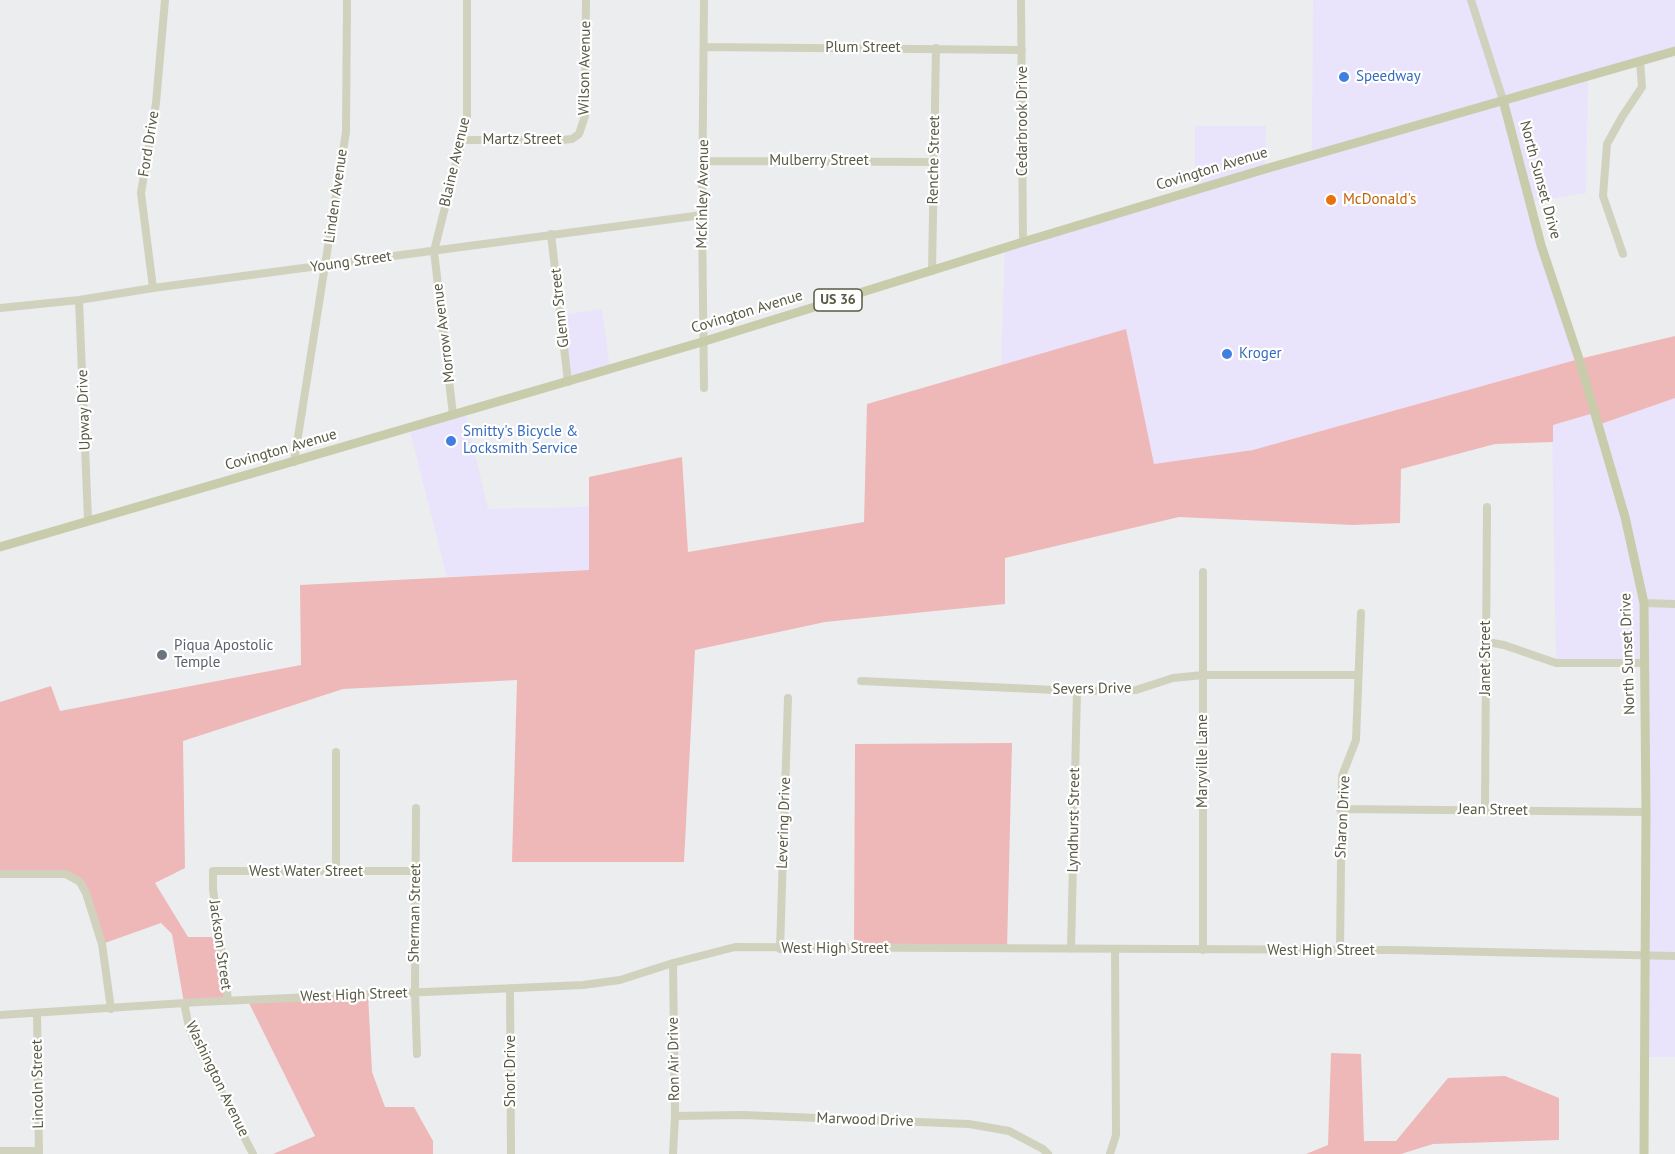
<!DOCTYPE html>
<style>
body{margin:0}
canvas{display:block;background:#ebedef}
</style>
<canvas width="1675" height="1154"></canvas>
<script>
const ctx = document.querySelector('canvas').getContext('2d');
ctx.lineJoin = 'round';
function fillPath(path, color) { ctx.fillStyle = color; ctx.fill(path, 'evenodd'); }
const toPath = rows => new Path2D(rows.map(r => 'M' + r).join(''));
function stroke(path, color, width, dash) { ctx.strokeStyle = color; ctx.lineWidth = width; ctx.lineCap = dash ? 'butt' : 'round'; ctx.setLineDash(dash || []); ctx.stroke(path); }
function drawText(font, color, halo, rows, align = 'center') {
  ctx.font = font + ' "PT Sans",sans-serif'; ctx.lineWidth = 4.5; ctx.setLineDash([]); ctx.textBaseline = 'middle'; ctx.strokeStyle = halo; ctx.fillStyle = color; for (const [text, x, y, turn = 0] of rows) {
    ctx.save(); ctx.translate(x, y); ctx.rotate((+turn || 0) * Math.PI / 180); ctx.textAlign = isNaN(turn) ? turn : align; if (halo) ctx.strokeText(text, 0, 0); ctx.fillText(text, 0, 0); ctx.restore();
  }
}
fillPath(toPath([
 [1313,0,1675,0,1675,51,1588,76,1586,193,1530,202,1579,359,1253,450,1153,464,1126,329,1001,366,1005,248,1195,190,1195,126,1266,126,1265,168,1312,155],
 [602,309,610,369,568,382,561,315],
 [1675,398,1675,1057,1645,1057,1644,663,1556,663,1552,425,1595,413,1599,425],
 [465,411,488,509,589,507,589,570,447,577,409,428]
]), '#eae3fc');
fillPath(toPath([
 [1126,329,1154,464,1253,450,1579,359,1675,336,1675,398,1598,425,1594,413,1553,425,1553,442,1495,444,1401,469,1400,523,1353,525,1179,517,1005,558,1005,604,825,622,695,650,684,862,512,862,517,680,343,689,183,741,185,868,155,883,188,937,219,937,228,1000,184,1003,172,934,161,923,102,944,86,893,74,877,0,874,0,702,51,686,60,711,301,665,300,585,589,570,589,477,682,457,688,552,864,522,867,404],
 [1012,743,1007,949,854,949,855,744],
 [368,994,372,1072,385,1107,414,1107,433,1141,433,1154,273,1154,315,1136,247,999],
 [1331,1053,1361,1054,1364,1141,1396,1141,1448,1078,1505,1076,1559,1098,1559,1140,1433,1144,1401,1154,1306,1154,1328,1145]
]), '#efb8b8');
stroke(toPath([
 [1021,0,1023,242],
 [1471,0,1503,100],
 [704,47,1022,50],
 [462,140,562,140,572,139,579,134,585,116,586,0],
 [704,161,934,162],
 [551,234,568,382],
 [1623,254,1603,196,1607,144,1622,117,1642,87,1640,61],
 [932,271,936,48],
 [153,288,141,193,156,103,165,0],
 [79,300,88,520],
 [0,308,79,300,153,288,702,215],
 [704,388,702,215,704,0],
 [453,415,434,251,467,120,467,0],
 [294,462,346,132,347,0],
 [1644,603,1675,604],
 [1487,642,1504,645,1556,663,1645,663],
 [861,681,1077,691,1136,690,1173,678,1203,675,1358,675],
 [416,808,415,992,417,1054],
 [1340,809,1646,812],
 [1485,810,1487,507],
 [336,872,336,752],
 [0,874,66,874,80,882,86,893,102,944,111,1009],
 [780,949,788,698],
 [1071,949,1077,691],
 [1203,950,1203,572],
 [1340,951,1342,776,1356,740,1361,613],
 [510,988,511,1154],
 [228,1000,213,889,213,871,416,871],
 [184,1003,189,1027,193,1037,253,1154],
 [37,1013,39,1154],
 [0,1015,200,1002,583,985,620,980,673,963,735,947,1394,950,1675,956],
 [675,1116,743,1115,969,1124,1009,1131,1043,1149,1048,1154],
 [0,1151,39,1151],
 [673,1154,675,1116,673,963],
 [1110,1154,1116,1135,1115,950]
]), '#d1d2be', 8);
stroke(toPath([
 [1503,100,1541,245,1579,359,1625,517,1644,603,1646,812,1644,1154],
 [0,547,702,342,1023,242,1265,169,1675,51]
]), '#c9ccaa', 9);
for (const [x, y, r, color] of [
 [1344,77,6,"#3f7fe0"],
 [1331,200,6,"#e8710a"],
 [1227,354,6,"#3f7fe0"],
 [451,441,6,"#3f7fe0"],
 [162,655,6,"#6b7280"]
]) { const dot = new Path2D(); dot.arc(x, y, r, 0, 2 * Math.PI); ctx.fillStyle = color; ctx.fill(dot); stroke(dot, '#fff', 2); }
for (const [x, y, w] of [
 [838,300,48]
]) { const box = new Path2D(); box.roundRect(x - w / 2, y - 11, w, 22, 4.5); ctx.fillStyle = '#fff'; ctx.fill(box); stroke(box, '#585944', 1.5); }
drawText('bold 14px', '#585944', null, [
 ["US 36",838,300]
]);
drawText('15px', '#585944', '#fff', [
 ["Plum Street",863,48],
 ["Wilson Avenue",585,68,-89],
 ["Cedarbrook Drive",1023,121,-90],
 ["Martz Street",522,140],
 ["Ford Drive",149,144,-81],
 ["Renche Street",934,160,-89],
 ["Mulberry Street",819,161],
 ["Blaine Avenue",455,162,-77],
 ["Covington Avenue",1212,169,-17],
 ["North Sunset Drive",1540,180,75],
 ["McKinley Avenue",703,194,-89],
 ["Linden Avenue",336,196,-82],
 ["Young Street",351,262,-8],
 ["Glenn Street",560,308,-96],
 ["Covington Avenue",747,312,-17],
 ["Morrow Avenue",444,333,-97],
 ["Upway Drive",84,410,-92],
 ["Covington Avenue",281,450,-16],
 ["North Sunset Drive",1628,654,-92],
 ["Janet Street",1486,658,-90],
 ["Severs Drive",1092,689,-1],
 ["Maryville Lane",1203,761,-90],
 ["Jean Street",1493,810,1],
 ["Sharon Drive",1343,817,-87],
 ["Lyndhurst Street",1074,820,-89],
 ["Levering Drive",784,823,-88],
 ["West Water Street",306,872],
 ["Sherman Street",415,913,-89],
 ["Jackson Street",220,945,82],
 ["West High Street",835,949],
 ["West High Street",1321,951],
 ["West High Street",354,995,-2],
 ["Ron Air Drive",674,1059,-91],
 ["Short Drive",511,1071,-90],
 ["Washington Avenue",217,1079,64],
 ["Lincoln Street",38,1084,-91],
 ["Marwood Drive",865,1120,2]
]);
drawText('15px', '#366cbe', '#fff', [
 ["Speedway",1356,77],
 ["Kroger",1239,354],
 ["Smitty's Bicycle &",463,432],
 ["Locksmith Service",463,449]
], 'left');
drawText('15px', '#c56008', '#fff', [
 ["McDonald's",1343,200]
], 'left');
drawText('15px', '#5b616d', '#fff', [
 ["Piqua Apostolic",174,646],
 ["Temple",174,663]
], 'left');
</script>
